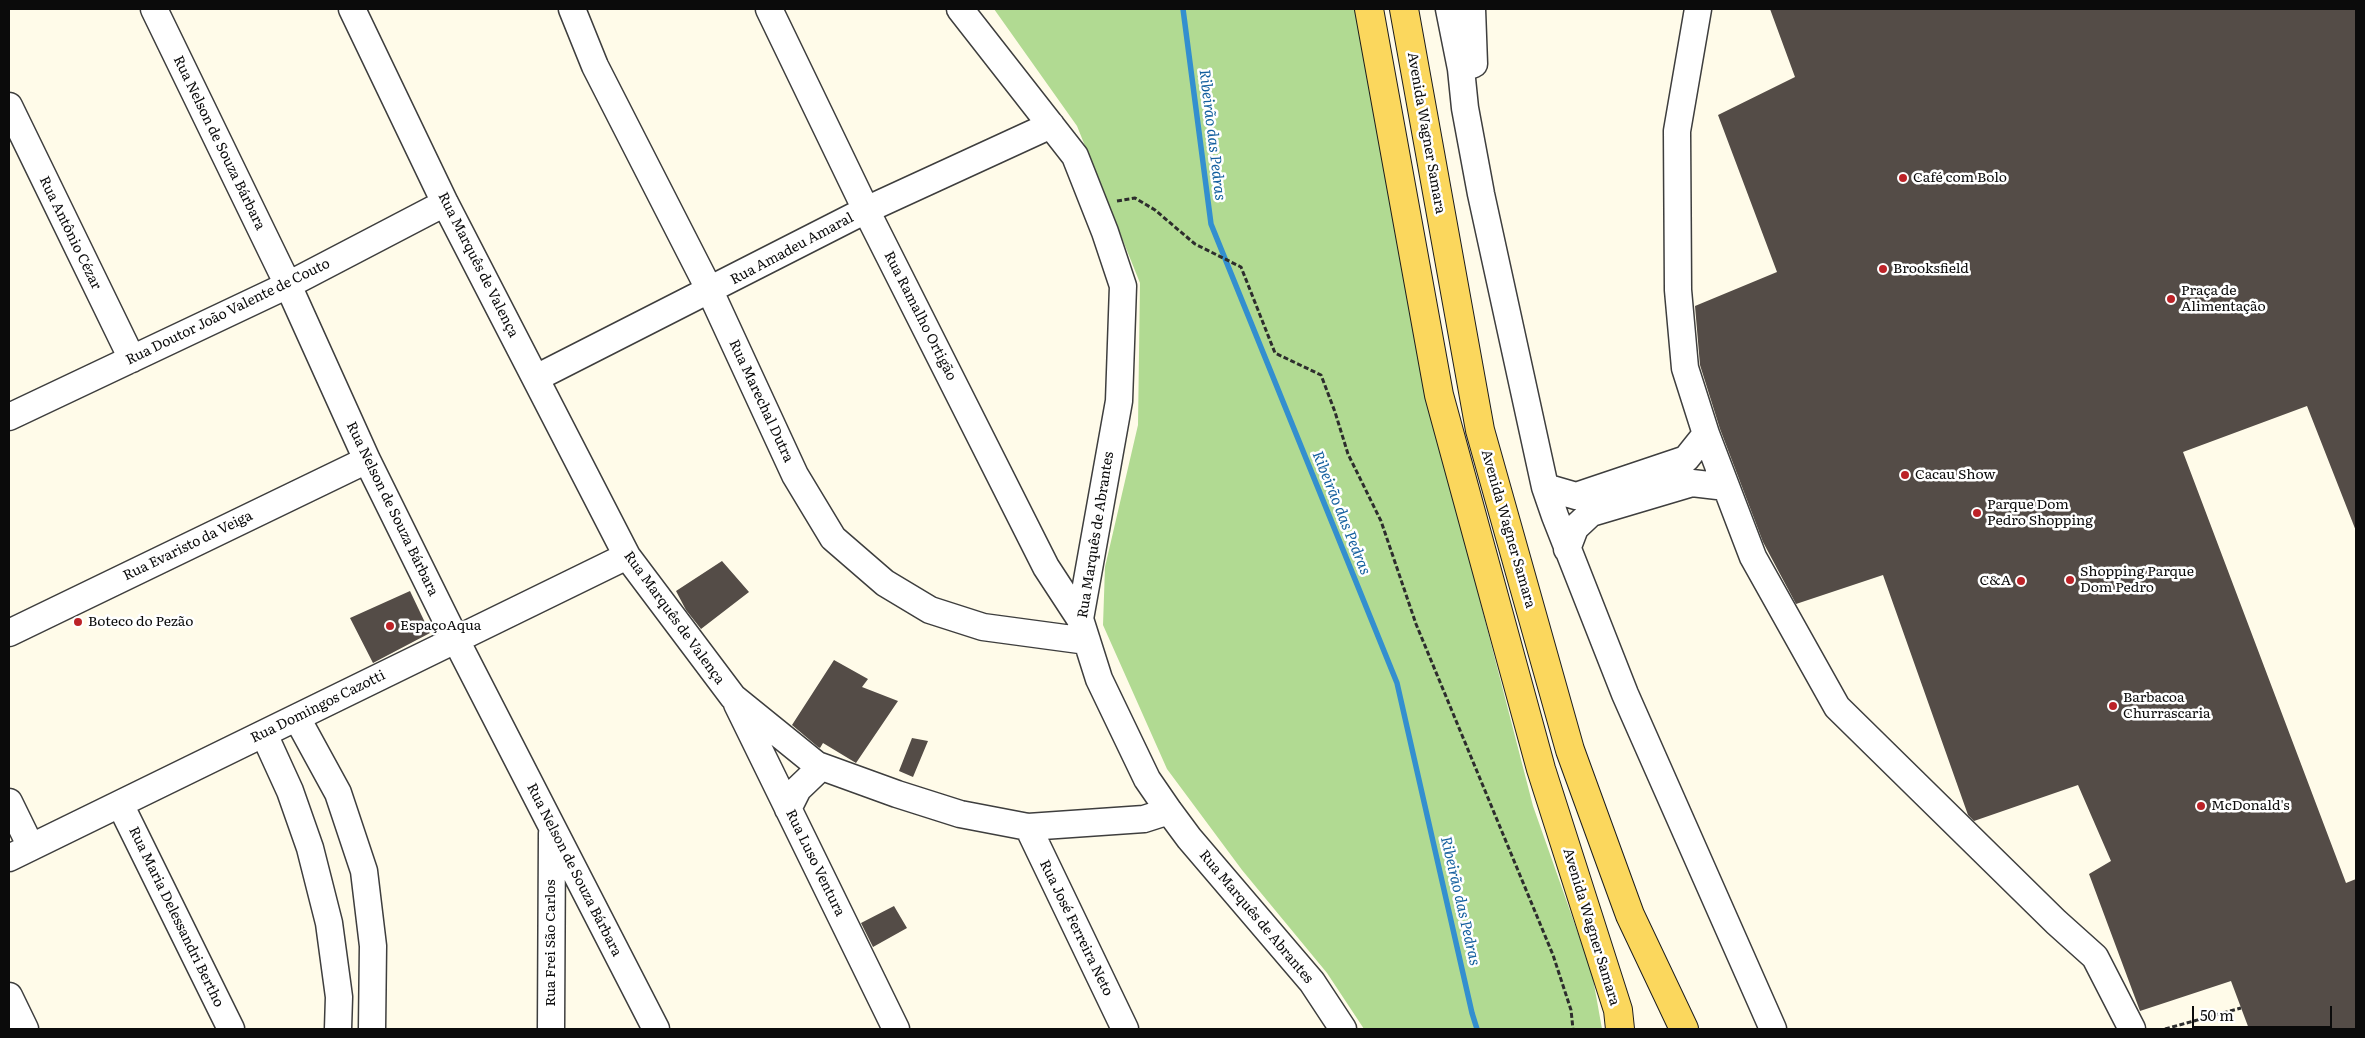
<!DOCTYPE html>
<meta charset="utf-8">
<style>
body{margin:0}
#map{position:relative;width:2365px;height:1038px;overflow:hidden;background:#fffbe9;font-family:Literata,serif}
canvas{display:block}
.frame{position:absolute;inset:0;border:10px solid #0b0b0b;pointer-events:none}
.scale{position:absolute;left:2192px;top:1006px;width:140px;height:22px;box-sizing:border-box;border:2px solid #0b0b0b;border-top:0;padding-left:6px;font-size:15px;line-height:18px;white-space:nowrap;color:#0b0b0b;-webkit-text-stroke:4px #fff;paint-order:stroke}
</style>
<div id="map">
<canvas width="2365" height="1038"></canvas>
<div class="frame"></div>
<div class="scale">50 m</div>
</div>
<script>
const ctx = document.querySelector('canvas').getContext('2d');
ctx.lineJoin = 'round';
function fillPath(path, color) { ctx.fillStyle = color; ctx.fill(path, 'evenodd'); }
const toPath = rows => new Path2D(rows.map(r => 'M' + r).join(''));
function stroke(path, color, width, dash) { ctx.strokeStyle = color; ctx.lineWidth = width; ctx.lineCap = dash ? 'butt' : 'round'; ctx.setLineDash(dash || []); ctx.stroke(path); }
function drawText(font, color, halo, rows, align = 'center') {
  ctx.font = font + ' Literata,serif'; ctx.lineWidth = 5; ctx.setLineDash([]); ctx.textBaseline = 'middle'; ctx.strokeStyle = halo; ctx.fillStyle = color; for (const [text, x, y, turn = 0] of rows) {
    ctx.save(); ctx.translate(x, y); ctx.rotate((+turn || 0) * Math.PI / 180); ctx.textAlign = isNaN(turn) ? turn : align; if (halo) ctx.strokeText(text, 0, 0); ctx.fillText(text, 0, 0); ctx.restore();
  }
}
fillPath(toPath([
 [994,9,1357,9,1425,388,1533,806,1592,973,1602,1029,1364,1029,1327,973,1242,870,1167,769,1103,625,1105,567,1138,425,1140,283,1077,126]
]), '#b1da92');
stroke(toPath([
 [1183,9,1211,224,1397,683,1472,1013,1477,1029]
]), '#338fcf', 5.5);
fillPath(toPath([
 [1770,9,2356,9,2356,531,2307,406,2183,452,2346,883,2356,879,2356,1029,2249,1029,2231,981,2140,1011,2089,874,2111,861,2078,785,1974,821,1968,815,1883,575,1796,604,1763,542,1720,429,1700,365,1695,306,1777,272,1718,115,1795,77],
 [722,561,749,592,701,629,686,610,676,591],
 [410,591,430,633,373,663,350,618],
 [834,660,868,679,862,687,898,701,856,763,823,743,820,748,818,747,792,725],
 [912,738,928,741,913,777,899,771],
 [894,906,907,928,873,947,861,923]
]), '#544c47');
const minor = toPath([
 [154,9,288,285,367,460,456,640,656,1029],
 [352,9,445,203,627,556,733,697,817,765,897,794,960,814,1028,827,1144,819,1169,811],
 [572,9,595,66,710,291,795,475,833,538,885,583,930,610,983,627,1087,641],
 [769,9,866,210,1046,567,1080,619],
 [960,9,1075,156,1105,232,1123,286,1119,401,1080,619,1099,679,1147,779,1169,811,1189,838,1312,982,1343,1029],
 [1449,9,1461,69,1465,108,1481,194,1545,487,1555,516,1625,694,1773,1029],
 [1466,67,1474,64,1472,9],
 [9,106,132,359],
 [536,378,866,210,1051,125],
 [9,417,288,285,445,203],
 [1706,434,1753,557,1837,707,2056,922,2095,957,2132,1029],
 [1545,487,1576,496,1686,459,1706,434,1685,368,1678,290,1677,131,1698,9],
 [1567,549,1575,528,1591,513,1692,483,1726,487],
 [9,633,367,460],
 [737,704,896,1029],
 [297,718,338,793,364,871,373,946,372,1029],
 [264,734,290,791,310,848,329,923,339,997,338,1029],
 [9,802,31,847],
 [120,804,231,1029],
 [788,809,798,789,821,767],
 [1028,827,1125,1029],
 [9,858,627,556],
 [9,996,25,1029],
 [551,1029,552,833]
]);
const major = toPath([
 [1369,9,1439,395,1541,769,1618,1010,1620,1029],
 [1404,9,1480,430,1570,750,1630,915,1684,1029]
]);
stroke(minor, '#3e3e3e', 29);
stroke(major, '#1c1c1c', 30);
stroke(toPath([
 [1117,201,1135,198,1155,210,1195,244,1241,267,1275,353,1321,375,1335,412,1348,454,1381,521,1416,624,1553,955,1571,1010,1573,1029],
 [2165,1029,2241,1008]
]), '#2d2d2d', 3, [5, 2.5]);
stroke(minor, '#fff', 26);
stroke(major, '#fbd75d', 28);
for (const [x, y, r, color] of [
 [1903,178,5,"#bc2227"],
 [1883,269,5,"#bc2227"],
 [2171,299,5,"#bc2227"],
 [1905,475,5,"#bc2227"],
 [1977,513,5,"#bc2227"],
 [2070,580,5,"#bc2227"],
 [2021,581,5,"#bc2227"],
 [78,622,5,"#bc2227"],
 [390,626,5,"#bc2227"],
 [2113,706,5,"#bc2227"],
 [2201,806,5,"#bc2227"]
]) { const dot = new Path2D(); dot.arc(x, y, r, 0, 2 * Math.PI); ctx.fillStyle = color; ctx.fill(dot); stroke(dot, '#fff', 2); }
drawText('14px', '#0b0b0b', '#fff', [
 ["Avenida Wagner Samara",1426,133,80],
 ["Rua Nelson de Souza Bárbara",219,143,64],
 ["Rua Antônio Cézar",70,233,64],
 ["Rua Amadeu Amaral",792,249,-28],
 ["Rua Marquês de Valença",478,265,63],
 ["Rua Doutor João Valente de Couto",228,312,-26],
 ["Rua Ramalho Ortigão",920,316,63],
 ["Rua Marechal Dutra",761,401,65],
 ["Rua Nelson de Souza Bárbara",392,509,64],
 ["Avenida Wagner Samara",1508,529,74],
 ["Rua Marquês de Abrantes",1096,535,-81],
 ["Rua Evaristo da Veiga",188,546,-26],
 ["Rua Marquês de Valença",674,618,54],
 ["Rua Domingos Cazotti",318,707,-26],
 ["Rua Luso Ventura",815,863,64],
 ["Rua Nelson de Souza Bárbara",574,870,63],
 ["Rua Maria Delessandri Bertho",176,917,64],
 ["Rua Marquês de Abrantes",1256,917,50],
 ["Avenida Wagner Samara",1591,927,73],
 ["Rua José Ferreira Neto",1076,928,64],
 ["Rua Frei São Carlos",551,943,-90]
]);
drawText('14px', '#0b0b0b', '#fff', [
 ["Café com Bolo",1913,178],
 ["Brooksfield",1893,269],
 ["Praça de",2181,291],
 ["Alimentação",2181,307],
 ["Cacau Show",1915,475],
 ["Parque Dom",1987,505],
 ["Pedro Shopping",1987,521],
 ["Shopping Parque",2080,572],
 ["Dom Pedro",2080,588],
 ["C&A",2011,581,"right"],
 ["Boteco do Pezão",88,622],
 ["EspaçoAqua",400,626],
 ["Barbacoa",2123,698],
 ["Churrascaria",2123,714],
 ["McDonald's",2211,806]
], 'left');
drawText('italic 15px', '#135f9e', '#fff', [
 ["Ribeirão das Pedras",1212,135,83],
 ["Ribeirão das Pedras",1341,513,68],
 ["Ribeirão das Pedras",1460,901,77]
]);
</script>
